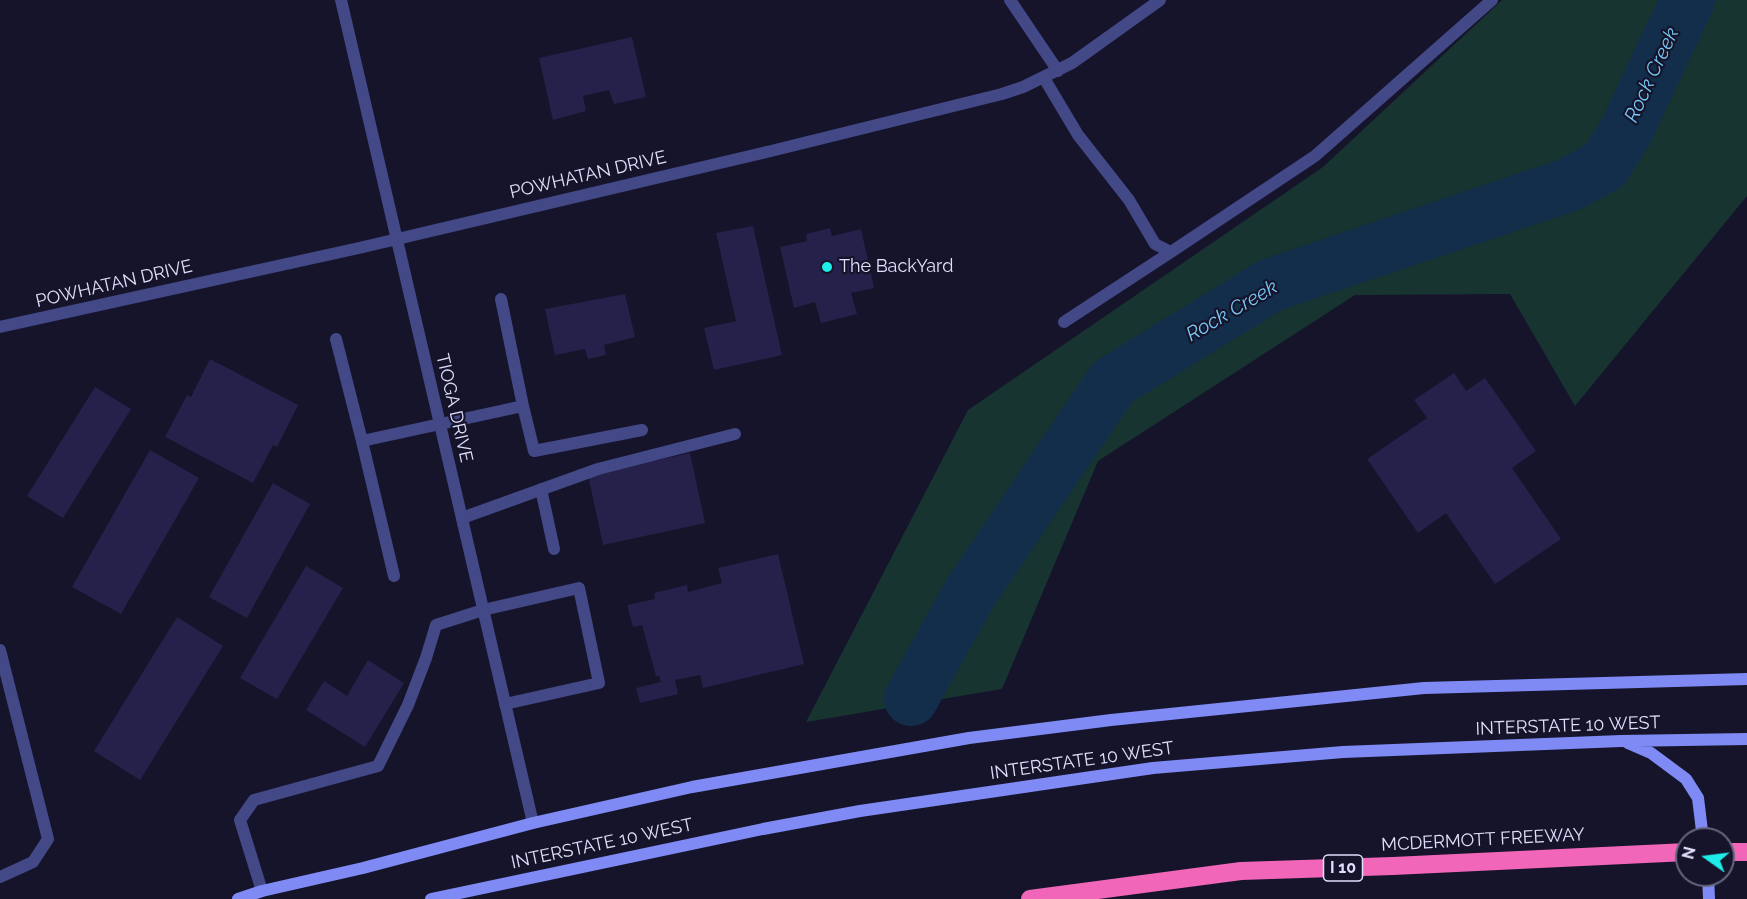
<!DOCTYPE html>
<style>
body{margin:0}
#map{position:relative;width:1747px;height:899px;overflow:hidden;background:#15142b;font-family:Raleway,sans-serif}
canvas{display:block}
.north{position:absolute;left:1675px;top:827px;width:60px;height:60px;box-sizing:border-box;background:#15142b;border:2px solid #66667f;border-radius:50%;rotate:284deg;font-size:16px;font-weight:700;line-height:24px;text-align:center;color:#e0e0fc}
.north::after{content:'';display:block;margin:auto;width:21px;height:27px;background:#1dece9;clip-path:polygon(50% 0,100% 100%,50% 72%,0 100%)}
</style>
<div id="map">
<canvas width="1747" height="899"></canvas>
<div class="north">N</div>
</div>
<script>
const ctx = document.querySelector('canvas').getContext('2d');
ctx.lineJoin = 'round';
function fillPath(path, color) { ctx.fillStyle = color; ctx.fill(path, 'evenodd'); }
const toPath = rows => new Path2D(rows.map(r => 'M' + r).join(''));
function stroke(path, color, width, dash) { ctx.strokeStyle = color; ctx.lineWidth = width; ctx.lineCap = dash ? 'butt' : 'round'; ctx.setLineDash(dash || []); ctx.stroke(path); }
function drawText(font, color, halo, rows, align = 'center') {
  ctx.font = font + ' Raleway,sans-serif'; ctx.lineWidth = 4.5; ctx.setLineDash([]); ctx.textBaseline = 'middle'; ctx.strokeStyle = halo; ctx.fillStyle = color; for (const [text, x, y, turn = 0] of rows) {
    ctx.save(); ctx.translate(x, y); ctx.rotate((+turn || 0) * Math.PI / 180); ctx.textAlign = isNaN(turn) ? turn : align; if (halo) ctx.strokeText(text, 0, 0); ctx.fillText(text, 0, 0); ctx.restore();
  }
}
fillPath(toPath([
 [1502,0,1747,0,1747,196,1575,406,1510,294,1355,295,1098,461,1002,689,806,722,968,410,1323,167]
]), '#173430');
stroke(toPath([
 [911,699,970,593,1113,382,1271,285,1568,185,1604,166,1625,133,1688,0]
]), '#122e4b', 54);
fillPath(toPath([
 [632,37,646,97,614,104,609,90,583,96,586,111,553,120,539,58],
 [753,226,782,355,714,370,704,328,736,321,716,233],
 [830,228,832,236,861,229,874,288,851,293,857,314,821,323,815,302,794,308,780,247,807,241,806,234],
 [625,294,635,337,604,345,606,355,588,359,585,349,555,355,545,309],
 [210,359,298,405,277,447,273,445,253,483,165,437,187,395,191,397],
 [1454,373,1466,391,1485,378,1536,451,1512,468,1561,539,1495,584,1446,513,1418,533,1367,459,1427,418,1414,400],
 [95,387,131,409,63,518,27,496],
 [150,450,199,478,121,614,72,587],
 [690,453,705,523,603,545,588,475],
 [273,483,310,504,247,618,209,597],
 [778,554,804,664,703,688,700,675,675,680,678,694,640,703,636,688,661,682,659,676,656,676,642,625,633,627,627,605,655,599,654,593,687,585,688,592,722,583,718,568],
 [306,566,343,588,277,699,240,678],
 [177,617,223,646,140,780,94,751],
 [368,660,404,683,365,747,306,710,324,681,347,696]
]), '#25214a');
stroke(toPath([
 [1044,78,1078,135,1129,200,1155,244,1171,252,1315,156,1492,0],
 [501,299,523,406],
 [1064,322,1171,252],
 [336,339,362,441],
 [541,489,554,549],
 [462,518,598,469,735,434],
 [394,576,362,441,523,406,534,451,642,430],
 [0,650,48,839,33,862,0,877],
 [262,891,240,820,254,800,378,766,408,705,426,658,436,625,483,610,579,588,599,683,505,704]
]), '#434886', 12);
stroke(toPath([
 [341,0,533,823],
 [1010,0,1058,71],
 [0,327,359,248,771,151,1002,94,1023,87,1072,63,1160,0]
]), '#434886', 12);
stroke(toPath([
 [1628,743,1651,753,1686,779,1698,798,1703,839],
 [1708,875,1709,899],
 [238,899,262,891,363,868,533,823,692,787,969,738,1111,720,1424,688,1747,679],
 [431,899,763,829,860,811,1153,768,1343,752,1621,741,1747,739]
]), '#7f8af4', 12);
stroke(toPath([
 [1723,852,1747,852],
 [1030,899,1241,871,1393,866,1687,852]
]), '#f266b9', 18);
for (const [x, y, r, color] of [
 [827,267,6,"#1dece9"]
]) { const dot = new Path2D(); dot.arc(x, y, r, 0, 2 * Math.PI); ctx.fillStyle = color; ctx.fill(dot); stroke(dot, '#15142b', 2); }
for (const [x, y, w] of [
 [1343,868,39]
]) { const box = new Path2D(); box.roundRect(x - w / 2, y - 13, w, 26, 4.5); ctx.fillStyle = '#15142b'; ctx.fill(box); stroke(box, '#e0e0fc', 1.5); }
drawText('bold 16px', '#e0e0fc', null, [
 ["I 10",1343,868]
]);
drawText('18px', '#e0e0fc', '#15142b', [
 ["POWHATAN DRIVE",588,175,-13],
 ["POWHATAN DRIVE",114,284,-13],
 ["TIOGA DRIVE",454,408,77],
 ["INTERSTATE 10 WEST",1568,726,-2],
 ["INTERSTATE 10 WEST",1082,761,-8],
 ["MCDERMOTT FREEWAY",1483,840,-3],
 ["INTERSTATE 10 WEST",602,844,-12]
]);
drawText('18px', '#e0e0fc', '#15142b', [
 ["The BackYard",839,267]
], 'left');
drawText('italic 20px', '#77c8f4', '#15142b', [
 ["Rock Creek",1652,75,-65],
 ["Rock Creek",1232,311,-30]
]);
</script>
